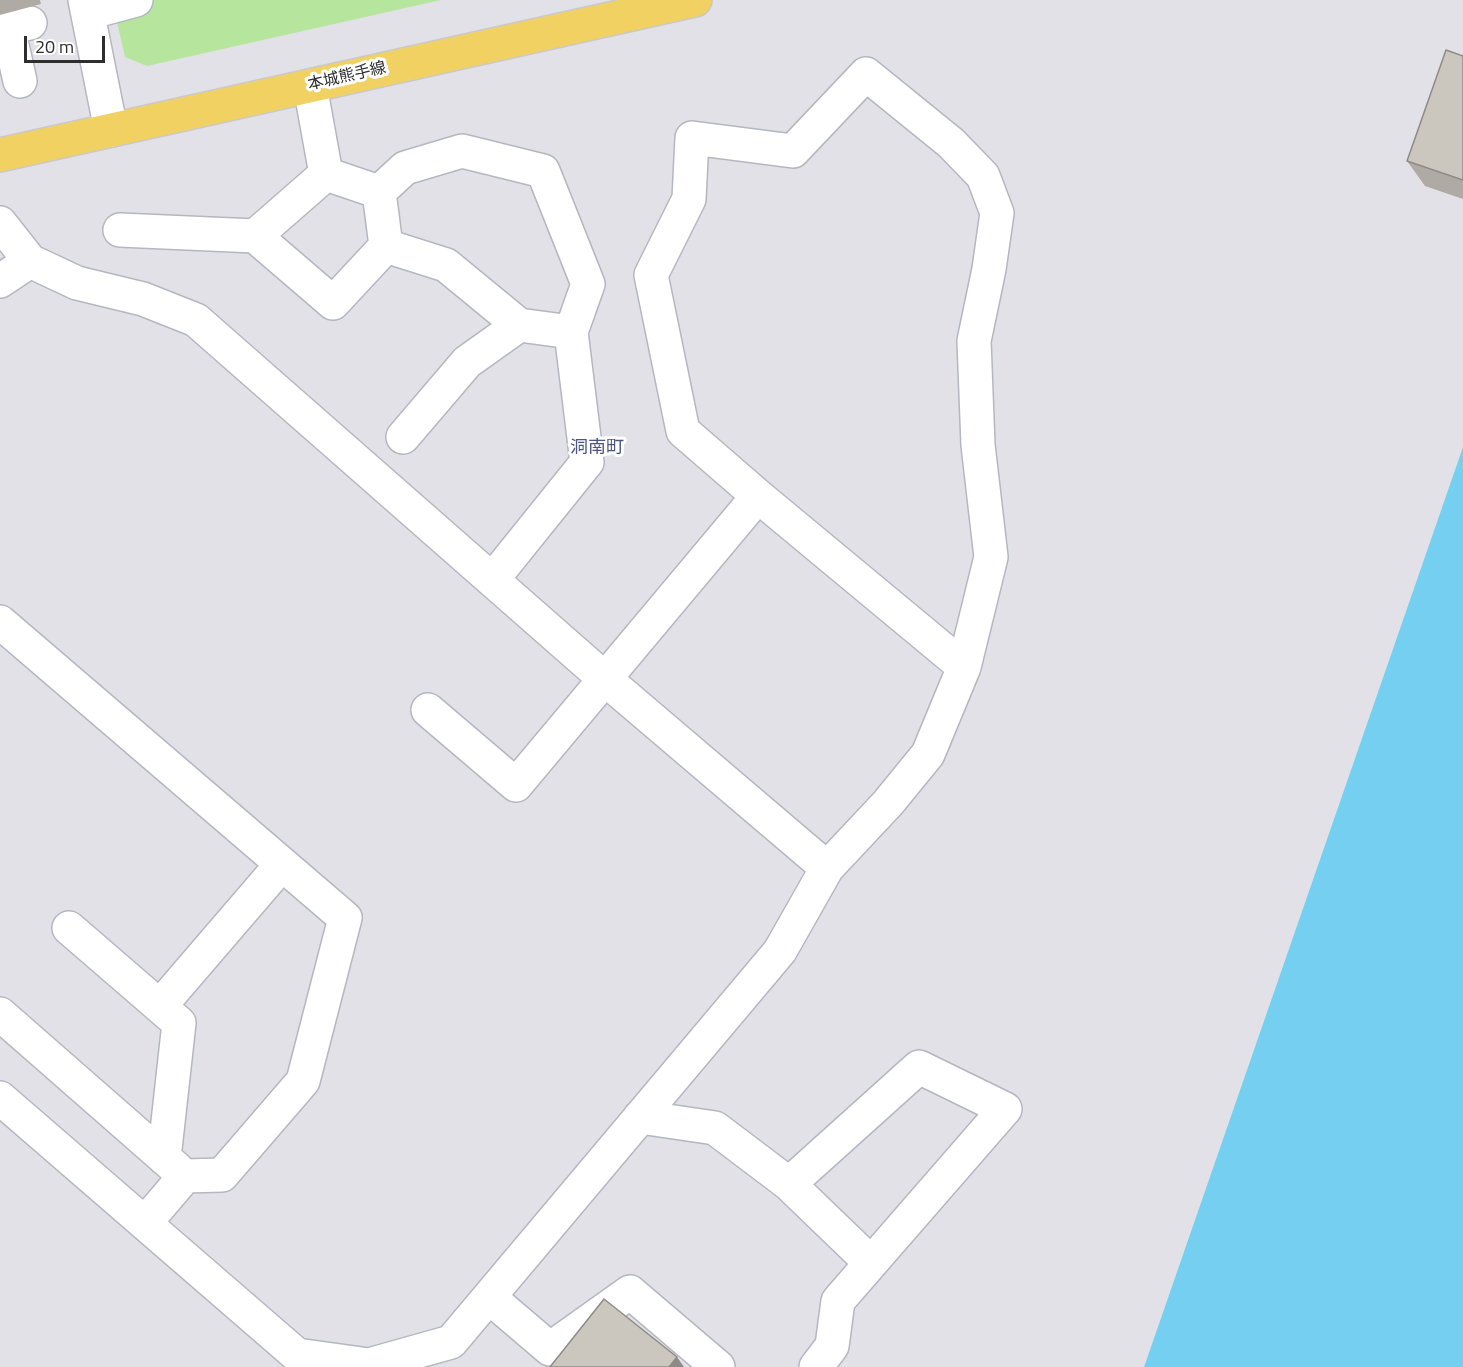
<!DOCTYPE html>
<meta charset="utf-8">
<style>
body{margin:0}
#map{position:relative;width:1463px;height:1367px;overflow:hidden;background:#efe9e1;font-family:"Titillium Web",sans-serif}
canvas{display:block}
.scale{position:absolute;left:24px;top:36px;width:81px;height:27px;box-sizing:border-box;border:3px solid #2e2e2e;border-top:0;padding-left:8px;font-size:18px;line-height:21px;white-space:nowrap;color:#2e2e2e;-webkit-text-stroke:4px #fff;paint-order:stroke}
</style>
<div id="map">
<canvas width="1463" height="1367"></canvas>
<div class="scale">20 m</div>
</div>
<script>
const ctx = document.querySelector('canvas').getContext('2d');
ctx.lineJoin = 'round';
function fillPath(path, color) { ctx.fillStyle = color; ctx.fill(path, 'evenodd'); }
const toPath = rows => new Path2D(rows.map(r => 'M' + r).join(''));
function stroke(path, color, width, dash) { ctx.strokeStyle = color; ctx.lineWidth = width; ctx.lineCap = dash ? 'butt' : 'round'; ctx.setLineDash(dash || []); ctx.stroke(path); }
function drawText(font, color, halo, rows, align = 'center') {
  ctx.font = font + ' "Titillium Web","Noto Sans JP",sans-serif'; ctx.lineWidth = 6; ctx.setLineDash([]); ctx.textBaseline = 'middle'; ctx.strokeStyle = halo; ctx.fillStyle = color; for (const [text, x, y, turn = 0] of rows) {
    ctx.save(); ctx.translate(x, y); ctx.rotate((+turn || 0) * Math.PI / 180); ctx.textAlign = isNaN(turn) ? turn : align; if (halo) ctx.strokeText(text, 0, 0); ctx.fillText(text, 0, 0); ctx.restore();
  }
}
fillPath(toPath([
 [0,0,1463,0,1463,447,1144,1367,0,1367]
]), '#e3e1e8');
fillPath(toPath([
 [112,0,441,0,147,66,125,57]
]), '#b6e59e');
fillPath(toPath([
 [1463,447,1463,1367,1144,1367]
]), '#75cff0');
const minor = toPath([
 [85,0,111,130],
 [88,13,136,0],
 [20,81,8,28,30,23],
 [310,86,326,174,255,236,333,303,386,246,379,192,326,174],
 [379,192,405,168,462,151,543,171,588,284,571,332],
 [0,223,30,261,77,283,143,299,196,320,605,679,827,868,780,951,451,1342,369,1365,297,1355,0,1098],
 [120,230,255,236],
 [386,246,446,265,519,325,571,332,587,462,492,580],
 [0,281,30,261],
 [403,437,467,362,519,325],
 [758,496,683,431,651,275,689,199,692,138,793,151,866,74,951,143,983,176,997,213,989,269,974,341,978,445,991,557,964,667],
 [0,622,345,918,303,1081,222,1175,185,1176,145,1223],
 [428,710,516,785,758,496,964,667,928,754,888,803,827,868],
 [69,928,179,1023,164,1158],
 [160,1006,282,864],
 [0,1014,177,1169],
 [640,1117,715,1128,789,1184,919,1067,1005,1109,838,1301,832,1346,816,1367],
 [789,1184,871,1263],
 [489,1297,550,1349,630,1292,718,1367]
]);
const major = toPath([
 [0,155,695,0]
]);
stroke(minor, '#b4b7c1', 36);
stroke(major, '#c9c9c9', 36);
stroke(minor, '#fff', 33);
stroke(major, '#f2d163', 33);
fillPath(toPath([
 [0,0,40,0,41,4,0,15],
 [1463,56,1463,199,1425,186,1407,161]
]), '#afaba4');
fillPath(toPath([
 [677,1357,684,1367,669,1367]
]), '#8e8b86');
const building = toPath([
 [1446,50,1463,56,1463,180,1407,161,1446,50],
 [604,1299,677,1357,669,1367,550,1367,604,1299]
]);
fillPath(building, '#cbc7bf');
stroke(building, '#8e8b86', 1.5);
drawText('16px', '#2e2e2e', '#fff', [
 ["本城熊手線",347,77,-13]
]);
drawText('18px', '#4d5680', '#fff', [
 ["洞南町",597,449]
]);
</script>
